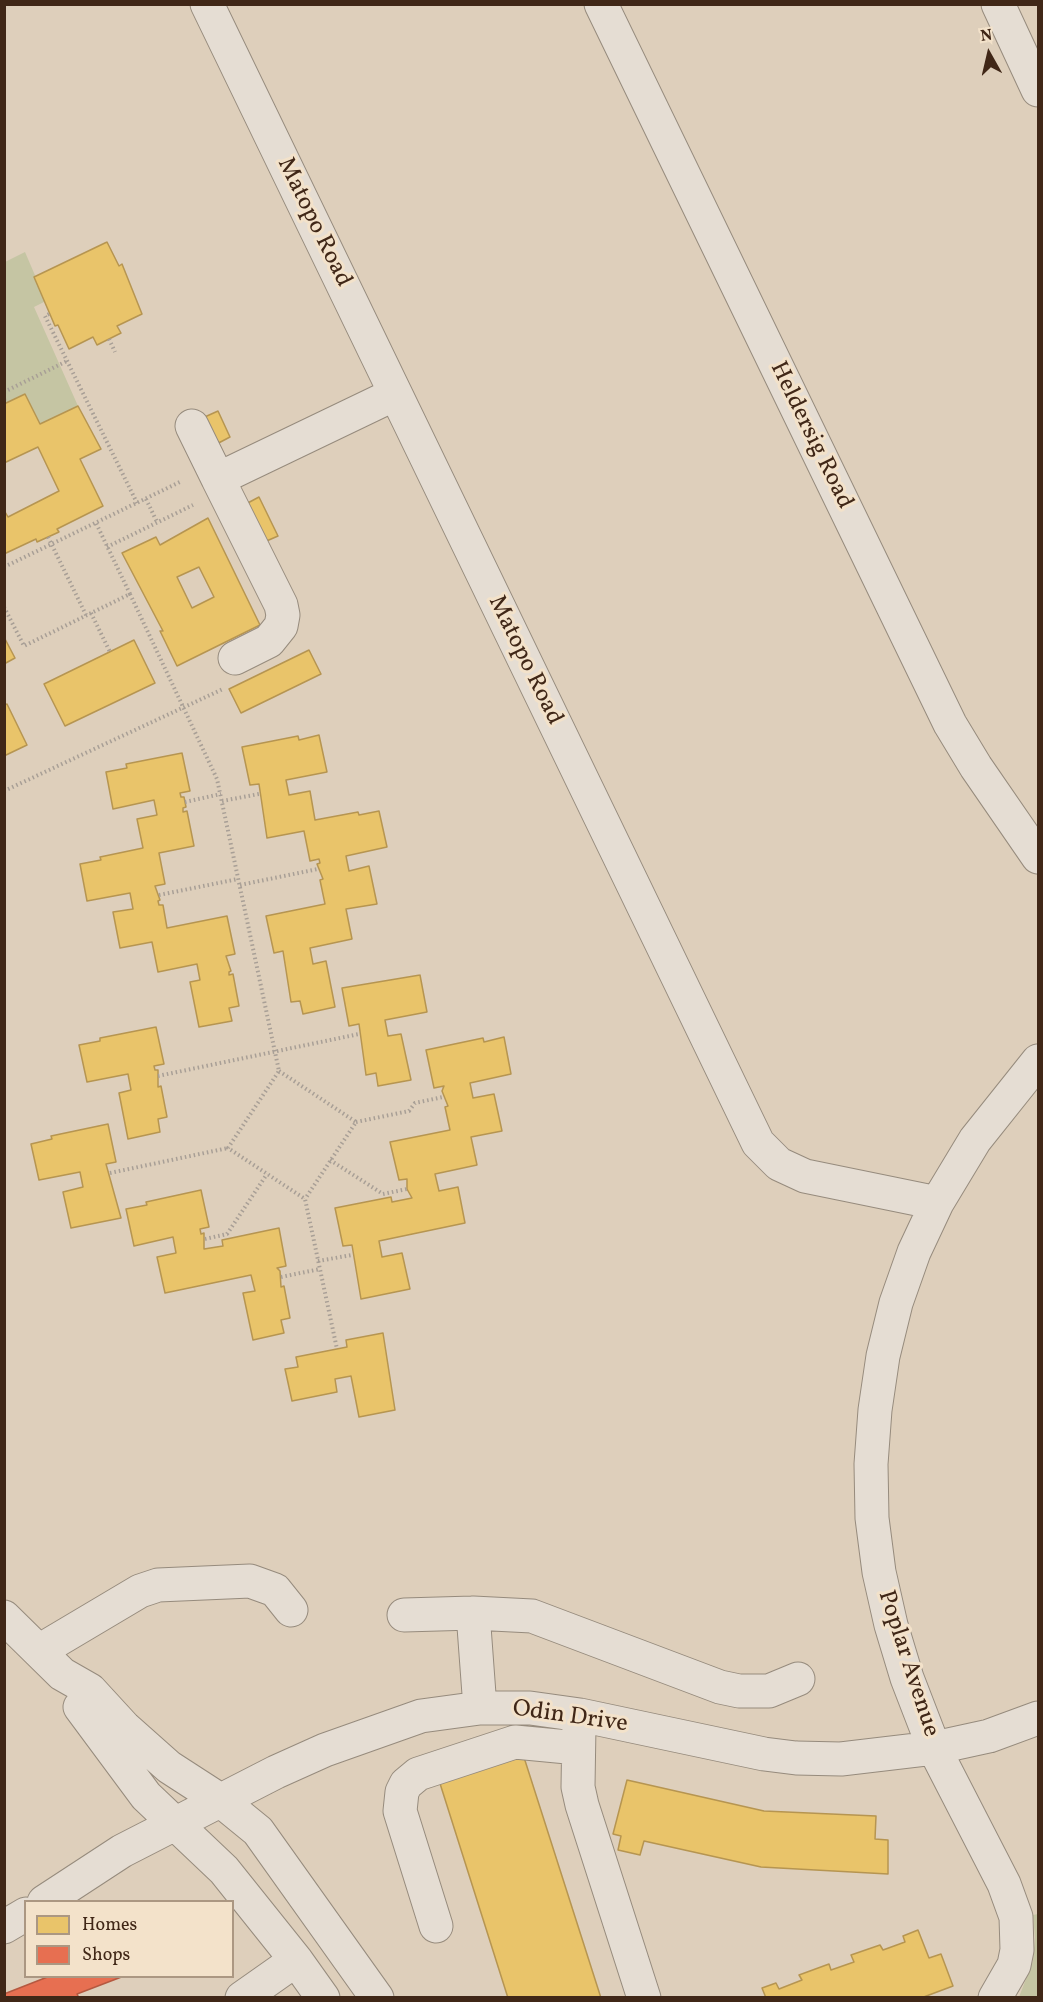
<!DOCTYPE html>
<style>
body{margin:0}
#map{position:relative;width:1043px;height:2002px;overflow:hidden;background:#decfbb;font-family:Vollkorn,serif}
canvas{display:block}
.frame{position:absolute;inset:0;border:6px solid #402717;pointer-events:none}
.legend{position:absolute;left:24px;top:1900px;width:210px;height:78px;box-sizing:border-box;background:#f3e2ca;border:2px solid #ab9782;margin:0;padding:8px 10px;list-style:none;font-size:18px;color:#402717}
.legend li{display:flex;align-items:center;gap:12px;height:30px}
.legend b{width:30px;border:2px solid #ab9782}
.north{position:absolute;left:959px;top:24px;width:60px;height:60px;-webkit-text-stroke:4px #f3e2ca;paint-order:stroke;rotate:352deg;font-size:16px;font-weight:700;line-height:24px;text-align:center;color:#402717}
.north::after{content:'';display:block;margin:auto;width:21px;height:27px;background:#402717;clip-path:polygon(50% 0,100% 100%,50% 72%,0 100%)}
</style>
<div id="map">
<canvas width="1043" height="2002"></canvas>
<div class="frame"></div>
<ul class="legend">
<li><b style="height:16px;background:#e9c46a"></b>Homes</li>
<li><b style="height:16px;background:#e76f51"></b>Shops</li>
</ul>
<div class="north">N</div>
</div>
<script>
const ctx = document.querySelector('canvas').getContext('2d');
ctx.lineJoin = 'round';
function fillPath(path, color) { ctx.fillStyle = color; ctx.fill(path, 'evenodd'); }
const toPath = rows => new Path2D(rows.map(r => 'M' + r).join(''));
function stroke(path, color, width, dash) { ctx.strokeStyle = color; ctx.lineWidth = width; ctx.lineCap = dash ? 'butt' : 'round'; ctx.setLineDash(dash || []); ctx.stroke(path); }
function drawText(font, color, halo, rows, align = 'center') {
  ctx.font = font + ' Vollkorn,serif'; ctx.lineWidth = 6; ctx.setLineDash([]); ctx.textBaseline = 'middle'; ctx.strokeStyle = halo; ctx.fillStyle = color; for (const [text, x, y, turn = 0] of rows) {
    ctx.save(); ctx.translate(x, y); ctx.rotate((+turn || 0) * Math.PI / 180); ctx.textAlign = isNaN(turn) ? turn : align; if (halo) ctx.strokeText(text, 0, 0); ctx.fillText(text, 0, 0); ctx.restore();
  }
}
fillPath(toPath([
 [25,252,46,301,34,307,78,406,40,424,25,394,5,404,5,262],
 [1038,1914,1038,1997,1019,1997,1033,1961,1035,1938,1033,1915]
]), '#c5c5a3');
const homes = toPath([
 [107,242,119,266,122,264,142,314,117,326,121,333,97,345,93,337,69,349,58,325,55,326,34,277,107,242],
 [25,394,40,424,78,406,101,449,80,459,103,506,57,529,59,532,37,542,36,539,4,554,4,510,8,517,59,491,38,447,4,463,4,404,25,394],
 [218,411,230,437,211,447,198,420,218,411],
 [259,497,278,536,262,543,244,505,259,497],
 [208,518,260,625,177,666,160,631,163,631,122,553,156,537,160,545,208,518],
 [199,567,214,597,192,608,177,577,199,567],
 [4,637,15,658,4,664,4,637],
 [134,640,155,683,65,726,44,684,134,640],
 [309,650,321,674,241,713,229,689,309,650],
 [7,704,27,745,4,756,4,705,7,704],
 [319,735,327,772,286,780,289,795,310,791,315,820,358,812,359,815,379,811,387,847,346,856,349,871,369,866,377,904,346,909,352,939,310,948,313,964,326,961,335,1007,303,1014,300,1001,291,1002,283,951,274,953,266,916,325,904,320,880,323,879,317,864,320,863,319,859,310,861,304,831,267,838,259,784,250,785,242,747,298,736,299,740,319,735],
 [182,753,190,791,180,793,181,797,184,797,186,807,183,808,183,812,187,811,194,846,159,853,165,884,155,886,160,900,158,901,159,905,163,905,167,928,227,916,235,954,226,956,231,971,229,972,229,975,233,974,239,1006,229,1008,232,1021,199,1027,190,982,200,980,197,964,158,972,152,942,120,948,113,912,133,909,130,893,87,901,80,864,101,860,100,857,143,848,137,819,157,815,154,800,113,809,106,772,127,768,126,764,182,753],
 [420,975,427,1012,385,1020,388,1036,401,1034,411,1080,378,1086,376,1073,366,1075,359,1024,349,1026,342,988,420,975],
 [156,1027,164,1064,154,1066,155,1070,158,1070,158,1087,161,1086,167,1117,158,1119,160,1132,128,1139,119,1093,131,1090,128,1074,87,1082,79,1045,100,1041,100,1038,156,1027],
 [504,1037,511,1074,470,1083,473,1098,494,1094,502,1131,471,1137,477,1165,435,1174,439,1191,458,1187,465,1223,379,1241,382,1257,402,1253,410,1289,361,1299,352,1245,343,1246,335,1208,391,1197,392,1202,412,1198,407,1189,407,1179,399,1180,390,1142,450,1130,445,1107,448,1106,442,1091,444,1086,434,1088,426,1050,483,1038,484,1042,504,1037],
 [108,1124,116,1162,106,1164,121,1218,71,1228,63,1192,83,1187,80,1172,39,1180,31,1144,52,1139,51,1136,108,1124],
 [201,1190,209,1227,200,1229,201,1234,204,1233,204,1249,223,1246,222,1240,279,1228,286,1266,277,1268,280,1271,281,1287,284,1286,290,1318,281,1320,284,1333,253,1340,243,1293,255,1291,251,1275,165,1293,157,1257,176,1253,173,1237,134,1246,126,1209,147,1205,146,1202,201,1190],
 [383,1333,395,1410,359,1417,351,1376,335,1379,337,1392,292,1401,285,1369,298,1367,296,1357,347,1347,346,1340,383,1333],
 [521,1748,601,1998,508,1998,437,1774,521,1748],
 [627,1780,764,1811,876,1816,875,1839,888,1840,888,1874,761,1867,644,1841,640,1855,618,1850,621,1836,613,1834,627,1780],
 [918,1930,929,1958,941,1954,953,1986,921,1998,766,1998,762,1988,776,1983,779,1989,802,1980,799,1975,829,1964,831,1970,854,1962,851,1955,880,1945,883,1950,905,1942,903,1936,918,1930]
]);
fillPath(homes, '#e9c46a');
stroke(homes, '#b69551', 1.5);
const shops = toPath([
 [50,1976,124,1976,77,1994,79,1998,4,1998,4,1994,50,1976]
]);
fillPath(shops, '#e76f51');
stroke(shops, '#b55940', 1.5);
const minor = toPath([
 [207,4,758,1143,779,1164,805,1176,937,1203],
 [601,4,950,724,976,767,1038,857],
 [998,4,1038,90],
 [192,426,218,479,395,394],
 [218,479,281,605,283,615,281,626,269,641,235,658],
 [473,1613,480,1708],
 [404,1615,473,1613,532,1616,720,1687,739,1691,769,1691,798,1679],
 [4,1617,62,1674,90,1690,124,1727,169,1767,220,1800,258,1831,377,1998],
 [39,1651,140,1591,158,1585,250,1581,275,1590,291,1610],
 [80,1707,146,1796,224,1870,296,1960,323,1998],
 [579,1726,578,1787,582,1805,644,1998],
 [44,1902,122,1851,276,1772,325,1750,421,1716,480,1708,530,1708,580,1715,764,1754,796,1758,841,1759,934,1748,989,1736,1038,1718],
 [436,1926,400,1811,402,1792,406,1784,418,1774,515,1742,578,1748],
 [4,1927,26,1914],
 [242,1998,296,1960],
 [995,1998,1014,1965,1017,1950,1016,1917,1004,1884,934,1748,907,1678,891,1625,879,1572,872,1518,871,1464,875,1410,883,1356,896,1303,914,1252,937,1203,975,1140,1038,1061]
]);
stroke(minor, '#968b7d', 35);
stroke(toPath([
 [49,314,45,316,137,503],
 [109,339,115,352],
 [4,392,67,361],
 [4,399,6,403],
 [146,499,157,522],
 [48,537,86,615],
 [107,547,193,505],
 [4,567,182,481],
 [130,594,217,779,279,1071,228,1148,305,1199,337,1349],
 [4,607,24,646,130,594,96,523],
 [91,613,110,652],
 [4,791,223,689],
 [222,801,259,794],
 [185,802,221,794],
 [240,885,318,869],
 [159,895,238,879],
 [279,1071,356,1122,305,1199],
 [158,1076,359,1034],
 [356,1122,409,1111,415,1103,443,1097],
 [330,1160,383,1194,407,1189],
 [110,1173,228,1148],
 [205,1239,227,1234,267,1174],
 [318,1261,352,1255],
 [281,1277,320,1269]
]), '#a89f96', 4, [1.5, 3]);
stroke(minor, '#e5ddd3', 33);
drawText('24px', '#402717', '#f3e2ca', [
 ["Matopo Road",313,223,64],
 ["Heldersig Road",810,436,64],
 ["Matopo Road",524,661,64],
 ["Poplar Avenue",907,1664,72],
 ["Odin Drive",570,1718,8]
]);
</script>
